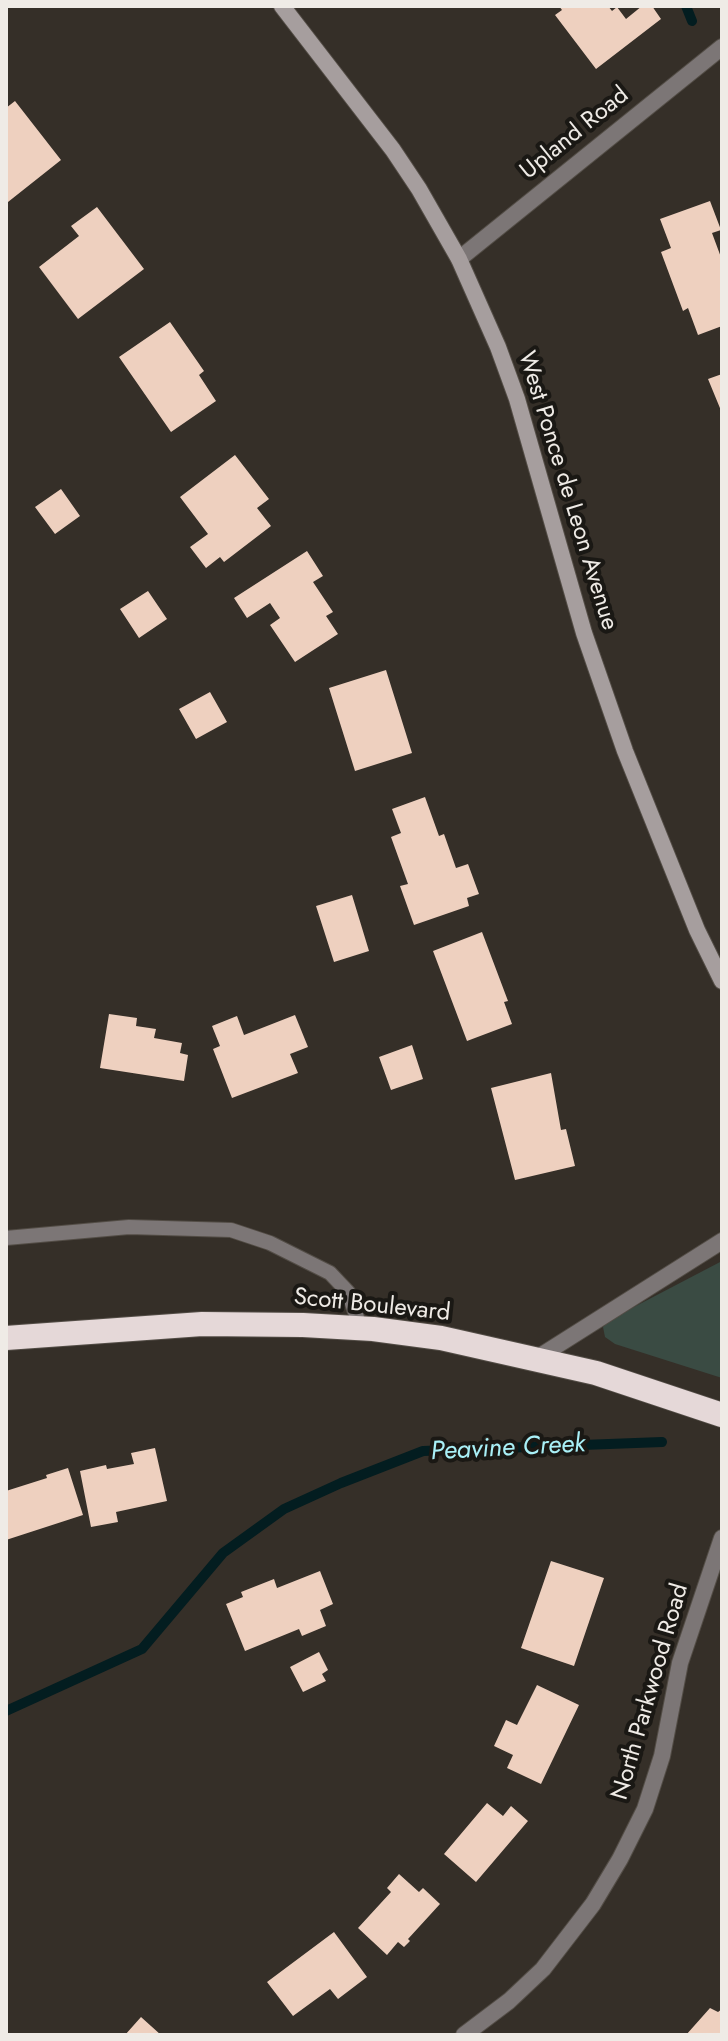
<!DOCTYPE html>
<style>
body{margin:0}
#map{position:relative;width:728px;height:2041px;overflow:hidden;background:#352f28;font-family:Jost,sans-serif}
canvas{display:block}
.frame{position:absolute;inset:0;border:8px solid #efebe6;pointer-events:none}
</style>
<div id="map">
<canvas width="728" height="2041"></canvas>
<div class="frame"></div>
</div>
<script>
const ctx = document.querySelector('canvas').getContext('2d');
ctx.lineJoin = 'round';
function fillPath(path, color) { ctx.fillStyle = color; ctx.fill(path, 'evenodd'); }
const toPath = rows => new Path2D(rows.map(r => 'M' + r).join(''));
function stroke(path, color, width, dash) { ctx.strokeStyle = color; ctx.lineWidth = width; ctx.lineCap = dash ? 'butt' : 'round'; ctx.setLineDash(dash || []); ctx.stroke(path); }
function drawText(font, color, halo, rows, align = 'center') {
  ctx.font = font + ' Jost,sans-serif'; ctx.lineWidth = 8; ctx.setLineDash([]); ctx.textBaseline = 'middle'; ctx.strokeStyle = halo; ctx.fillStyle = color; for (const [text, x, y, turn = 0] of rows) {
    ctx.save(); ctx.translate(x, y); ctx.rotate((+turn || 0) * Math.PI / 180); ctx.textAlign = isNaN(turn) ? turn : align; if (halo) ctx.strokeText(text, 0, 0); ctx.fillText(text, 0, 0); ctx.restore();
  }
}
fillPath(toPath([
 [722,1261,722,1378,615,1344,605,1337,603,1327,611,1319]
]), '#3a4b43');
stroke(toPath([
 [686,6,692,21],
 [6,1711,142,1649,223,1553,284,1509,341,1483,423,1451,662,1442]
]), '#031d20', 10);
fillPath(toPath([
 [559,6,608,6,612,11,617,7,626,19,642,6,652,6,661,19,596,69,555,15,562,10],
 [15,101,61,160,8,202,6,108],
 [710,201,721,230,712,233,722,260,722,326,698,335,688,308,683,311,661,252,671,248,660,219],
 [97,207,144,269,78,319,39,267,79,236,71,226],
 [170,322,204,371,199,375,216,401,171,432,119,357],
 [722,374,722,413,708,379],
 [235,455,269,499,257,508,271,526,224,562,220,557,206,568,190,547,208,534,180,497],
 [61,489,80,516,55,534,35,507],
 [307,551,323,576,313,582,333,612,326,616,338,634,295,662,270,625,280,618,270,603,247,618,234,598],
 [148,591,167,619,139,638,120,609],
 [386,670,412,753,355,771,329,688],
 [210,692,227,722,196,739,179,709],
 [425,797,439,836,444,834,456,868,468,864,479,894,467,898,469,906,414,925,400,886,408,884,391,837,401,833,392,809],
 [352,895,369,951,334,962,316,906],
 [482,932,508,1001,504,1002,512,1024,467,1041,433,951],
 [109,1014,137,1018,136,1026,156,1029,154,1038,182,1043,180,1053,188,1055,184,1081,100,1068],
 [295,1015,308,1047,290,1054,298,1073,232,1098,213,1049,220,1046,212,1026,237,1016,244,1035],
 [412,1045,423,1079,391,1090,379,1057],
 [551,1073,561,1130,566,1129,575,1166,515,1180,491,1088],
 [155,1448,167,1501,116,1512,118,1522,91,1527,80,1471,106,1465,107,1469,134,1464,131,1453],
 [68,1468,83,1515,6,1540,6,1491,47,1478,46,1475],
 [551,1561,604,1578,574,1666,521,1648],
 [320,1571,333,1604,320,1610,326,1626,302,1636,299,1629,245,1651,226,1604,243,1597,241,1592,274,1579,277,1588],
 [319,1652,328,1670,322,1674,326,1681,303,1692,290,1667],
 [537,1685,579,1705,541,1784,507,1768,513,1755,494,1746,506,1720,517,1725],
 [487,1803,503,1816,511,1806,528,1821,476,1882,444,1854],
 [399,1874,419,1892,423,1888,440,1904,408,1939,410,1941,404,1947,398,1942,387,1955,358,1928,391,1892,387,1888],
 [334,1932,367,1977,338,1999,330,1989,293,2016,267,1982],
 [710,2008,718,2012,722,2009,722,2035,686,2035],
 [141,2017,161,2035,125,2035]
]), '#eed0bf');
const lane = toPath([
 [6,1238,129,1227,231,1230,270,1243,330,1273,348,1292,361,1329]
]);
const street = toPath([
 [459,259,722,47],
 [534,1360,722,1241],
 [464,2035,509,2001,543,1969,593,1904,620,1859,645,1809,662,1756,680,1663,722,1538]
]);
const secondary = toPath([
 [282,6,393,150,419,189,459,259,498,347,517,399,584,633,625,751,697,930,722,981]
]);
const highway = toPath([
 [6,1338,202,1324,303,1325,373,1329,441,1338,596,1373,722,1415]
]);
stroke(lane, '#534d46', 16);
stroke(street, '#534d46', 18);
stroke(secondary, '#534d46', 18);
stroke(highway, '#534d46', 26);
stroke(lane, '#7c7676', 14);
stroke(street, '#7c7676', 16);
stroke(secondary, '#a69e9e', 16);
stroke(highway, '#e5d8d8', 24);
drawText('24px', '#efebe6', '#1a1814', [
 ["Upland Road",575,134,-39],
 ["West Ponce de Leon Avenue",567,491,73],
 ["Scott Boulevard",372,1306,6],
 ["North Parkwood Road",651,1692,-74]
]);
drawText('italic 26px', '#a9f0f7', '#1a1814', [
 ["Peavine Creek",508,1449,-3]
]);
</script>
